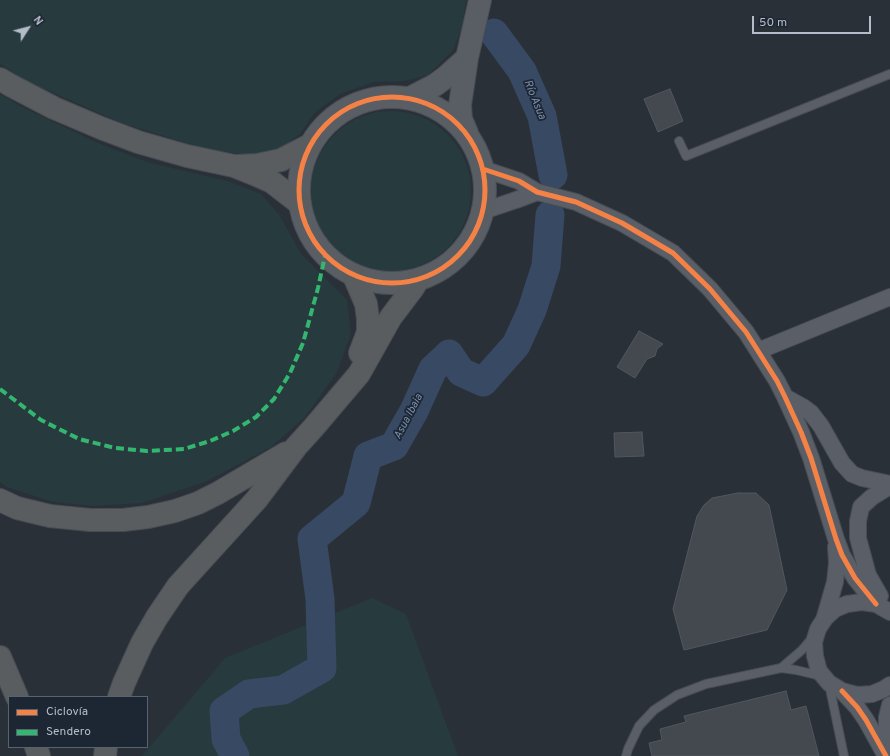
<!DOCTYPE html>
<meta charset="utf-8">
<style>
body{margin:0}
#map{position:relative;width:890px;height:756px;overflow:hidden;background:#2a3038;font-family:Overpass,sans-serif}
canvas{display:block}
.legend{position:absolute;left:8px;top:696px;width:140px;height:52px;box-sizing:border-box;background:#1d2633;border:1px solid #59626f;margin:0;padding:5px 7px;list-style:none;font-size:12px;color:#b4bcc9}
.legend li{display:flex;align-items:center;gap:8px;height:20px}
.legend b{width:20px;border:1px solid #59626f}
.north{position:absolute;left:8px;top:8px;width:40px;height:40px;-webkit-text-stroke:3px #1d2633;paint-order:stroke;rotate:54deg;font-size:11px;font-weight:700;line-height:16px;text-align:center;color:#b4bcc9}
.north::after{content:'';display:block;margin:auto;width:14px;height:18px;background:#b4bcc9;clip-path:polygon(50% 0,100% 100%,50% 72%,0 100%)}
.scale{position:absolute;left:752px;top:16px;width:119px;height:18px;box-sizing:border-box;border:2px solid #b4bcc9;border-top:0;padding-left:5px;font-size:12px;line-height:14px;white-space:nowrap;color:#b4bcc9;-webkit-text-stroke:3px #1d2633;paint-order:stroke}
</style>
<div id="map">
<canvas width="890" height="756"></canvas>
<ul class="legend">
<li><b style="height:5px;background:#f48246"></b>Ciclovía</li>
<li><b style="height:5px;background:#33b770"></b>Sendero</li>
</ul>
<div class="north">N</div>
<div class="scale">50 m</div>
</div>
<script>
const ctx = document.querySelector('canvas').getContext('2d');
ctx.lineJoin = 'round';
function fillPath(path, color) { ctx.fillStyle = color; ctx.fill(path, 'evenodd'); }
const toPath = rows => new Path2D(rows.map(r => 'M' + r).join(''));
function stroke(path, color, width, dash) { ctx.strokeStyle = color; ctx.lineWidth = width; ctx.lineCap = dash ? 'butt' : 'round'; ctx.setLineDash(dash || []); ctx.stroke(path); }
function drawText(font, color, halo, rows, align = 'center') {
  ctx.font = font + ' Overpass,sans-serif'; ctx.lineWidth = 3.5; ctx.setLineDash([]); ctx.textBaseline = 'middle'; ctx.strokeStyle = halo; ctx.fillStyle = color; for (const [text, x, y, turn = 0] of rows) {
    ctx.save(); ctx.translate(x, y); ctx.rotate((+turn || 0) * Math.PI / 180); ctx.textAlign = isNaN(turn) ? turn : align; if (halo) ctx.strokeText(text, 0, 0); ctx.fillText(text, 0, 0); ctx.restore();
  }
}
fillPath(toPath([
 [0,0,466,0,462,27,453,50,428,75,404,81,374,82,340,94,314,113,300,134,284,146,256,157,202,148,122,123,26,81,0,64],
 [0,94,20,106,98,143,147,162,227,181,261,194,280,216,301,254,347,300,351,334,336,374,305,417,271,447,205,482,141,503,94,506,53,502,7,487,0,482],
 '311 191a80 80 0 1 1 160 0a80 80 0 1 1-160 0Z',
 [372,598,406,614,458,756,142,756,225,658]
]), '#273a3e');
stroke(toPath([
 [494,33,522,71,542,116,553,175],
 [235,756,226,739,224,711,249,694,283,690,322,668,320,599,312,539,356,503,368,456,394,446,414,411,433,369,449,354,461,372,483,382,516,345,532,310,546,266,550,215]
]), '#384963', 29);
const building = toPath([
 [670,89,683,121,658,132,644,99,670,89],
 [639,331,663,344,657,349,655,356,647,359,635,378,617,367,639,331],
 [642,432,644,456,615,457,614,433,642,432],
 [738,493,756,493,769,505,787,590,767,630,684,650,673,609,697,516,704,505,712,498,738,493],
 [786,691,791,710,806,706,819,756,652,756,649,743,662,740,660,729,686,722,684,716,786,691]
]);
fillPath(building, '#444950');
stroke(building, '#52575f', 1);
const lane = toPath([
 [679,141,686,156,890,74],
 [781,668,802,650,813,637],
 [829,684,844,756],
 [626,756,628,749,639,726,654,710,677,695,706,684,781,668,796,670,821,676]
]);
const street = toPath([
 [483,169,519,181,537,192,576,202,622,223,673,253,710,289,746,332,777,381,785,397,801,432,811,458,836,539,842,555,855,578,876,604],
 [483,211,516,200,537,192],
 [758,351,890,297],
 [785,397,803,407,811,413,821,426,842,463,852,474,862,478,890,484],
 [880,596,868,575,858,538,858,521,861,507,872,497,890,486],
 [890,612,876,604,862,602,847,604,835,609,825,618,818,629,814,642,815,656,819,671,829,683,842,691,857,695,872,694,884,689,890,685],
 [824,620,835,582,837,563,836,547],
 [842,691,857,707,866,720,886,756],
 [887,754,887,717,890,705]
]);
const secondary = toPath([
 '299 190a93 93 0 1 1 186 0a93 93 0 1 1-186 0Z',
 [410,98,435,85,446,77,467,58],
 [467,133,461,119,460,105,467,58,480,0]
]);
const highway = toPath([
 [0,79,10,85,54,108,101,128,138,142,187,156,234,166,254,174,272,182,299,203],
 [237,166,257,165,281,160,310,145],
 [354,276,366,304,368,319,368,332,360,353],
 [0,500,17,508,50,516,90,520,123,520,148,517,175,511,198,503,218,493,286,453],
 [0,657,17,697],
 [119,697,124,683,142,643,157,617,178,586,257,499,296,447,314,427,359,374,391,317,413,288,418,280],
 [36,747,39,756],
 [105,756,106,747]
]);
stroke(lane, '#484c53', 10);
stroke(street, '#484c53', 18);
stroke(secondary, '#484c53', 24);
stroke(highway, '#474c53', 24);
stroke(lane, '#5a5e66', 8);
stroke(street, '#5a5e66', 16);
stroke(secondary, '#595d64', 22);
stroke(highway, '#5a5d60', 22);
stroke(toPath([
 [0,389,41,420,79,439,115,448,147,451,184,449,210,441,233,431,256,417,274,399,290,373,303,343,318,288,325,256]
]), '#33b770', 4, [8, 4]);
stroke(toPath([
 '299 190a93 93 0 1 1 186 0a93 93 0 1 1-186 0Z',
 [483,169,519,181,537,192,576,202,622,223,673,253,710,289,746,332,777,381,785,397,801,432,811,458,836,539,842,555,855,578,876,604],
 [842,691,857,707,866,720,886,756]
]), '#f48246', 5);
drawText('italic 11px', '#7c92b1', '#1d2633', [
 ["Río Asua",534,100,68],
 ["Asua Ibaia",409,417,-62]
]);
</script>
